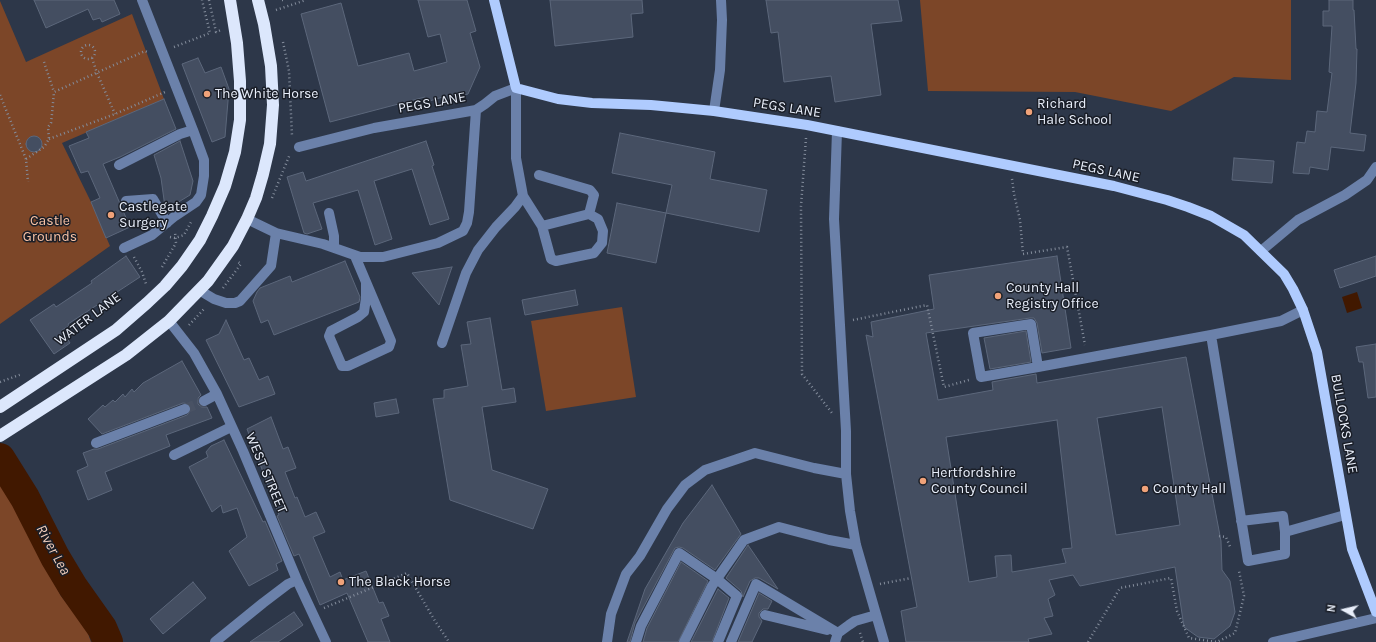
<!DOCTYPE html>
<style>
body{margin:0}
#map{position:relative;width:1376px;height:642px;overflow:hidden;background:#2d3749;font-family:Karla,sans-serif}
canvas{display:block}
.north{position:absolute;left:1324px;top:590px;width:40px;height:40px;-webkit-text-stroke:3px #1a1e27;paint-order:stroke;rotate:278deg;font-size:11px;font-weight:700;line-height:16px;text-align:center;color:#e8eefa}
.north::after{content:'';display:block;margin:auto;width:14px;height:18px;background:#e8eefa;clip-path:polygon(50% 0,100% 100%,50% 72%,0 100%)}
</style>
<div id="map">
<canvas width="1376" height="642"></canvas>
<div class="north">N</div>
</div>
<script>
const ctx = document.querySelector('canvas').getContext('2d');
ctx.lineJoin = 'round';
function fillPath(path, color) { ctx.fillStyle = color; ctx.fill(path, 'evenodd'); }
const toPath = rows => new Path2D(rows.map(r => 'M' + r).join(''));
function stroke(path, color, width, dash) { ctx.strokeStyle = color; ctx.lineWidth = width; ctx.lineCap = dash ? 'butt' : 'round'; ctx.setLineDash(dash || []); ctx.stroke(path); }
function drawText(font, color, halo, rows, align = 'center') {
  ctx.font = font + ' Karla,sans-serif'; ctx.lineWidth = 3; ctx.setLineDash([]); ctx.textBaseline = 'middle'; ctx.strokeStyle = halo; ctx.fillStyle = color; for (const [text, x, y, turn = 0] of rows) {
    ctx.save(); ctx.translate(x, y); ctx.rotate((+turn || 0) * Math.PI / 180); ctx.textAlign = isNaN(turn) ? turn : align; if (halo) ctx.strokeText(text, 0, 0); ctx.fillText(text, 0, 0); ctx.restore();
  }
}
fillPath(toPath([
 [920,0,1291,0,1291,80,1234,77,1171,111,1075,92,928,91],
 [0,1,26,62,132,14,164,99,62,143,91,202,110,246,0,324],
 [622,307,636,397,546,411,531,321],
 [0,477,19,509,47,570,61,596,86,628,91,642,0,642]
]), '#7c4628');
fillPath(toPath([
 [1357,292,1362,308,1347,313,1342,297]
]), '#411800');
stroke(toPath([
 [0,458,25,498,55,557,73,587,102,628,108,642]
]), '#411800', 30);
const building = toPath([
 [34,0,114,0,120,14,102,22,100,18,93,20,88,9,46,28,34,0],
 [418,0,467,0,476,31,470,33,480,67,468,94,444,100,443,97,426,102,425,97,330,122,301,14,341,3,358,66,409,53,414,71,447,62,440,34,428,37,418,0],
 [550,0,642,0,643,13,631,14,633,37,555,46,550,0],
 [766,0,898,0,902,21,871,24,881,95,835,102,831,76,784,82,778,32,771,33,766,0],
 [1329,0,1353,0,1353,10,1354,10,1356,49,1357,49,1356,83,1350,133,1366,135,1364,151,1331,147,1328,170,1310,167,1309,174,1293,173,1297,142,1305,143,1307,131,1315,132,1317,111,1327,112,1332,73,1329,72,1332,26,1323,26,1323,11,1329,11,1329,0],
 [198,58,205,73,221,67,229,89,225,137,212,142,182,64,198,58],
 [164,99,176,129,120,157,103,164,130,227,106,238,91,202,100,198,88,171,81,173,69,146,89,138,86,132,164,99],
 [620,133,715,152,710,179,767,190,759,232,666,213,672,185,612,173,620,133],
 '26 144a8 8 0 1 1 16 0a8 8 0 1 1-16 0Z',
 [180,141,193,181,190,195,172,206,165,207,161,178,154,155,180,141],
 [426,141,434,165,432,166,449,219,430,225,412,169,374,181,392,239,375,245,358,190,313,203,322,229,307,234,304,233,287,177,303,172,306,181,426,141],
 [1234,158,1274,161,1272,183,1232,180,1234,158],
 [617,203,666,213,656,263,607,253,617,203],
 [126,256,140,277,68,324,69,326,62,330,70,343,54,354,30,320,54,304,56,307,92,283,91,281,126,256],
 [1057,256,1071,348,1042,353,1037,323,1034,318,1030,318,926,333,938,400,993,390,992,382,1036,374,1037,383,1186,357,1221,541,1222,570,1230,581,1235,612,1230,626,1214,639,1198,637,1184,627,1175,567,1080,586,1073,575,1049,580,1055,595,1048,599,1053,616,1044,618,1052,634,1028,639,1029,642,906,642,901,611,917,607,866,335,873,337,871,322,934,309,929,275,1057,256],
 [1162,407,1180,525,1116,535,1097,418,1162,407],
 [1057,420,1072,548,1062,549,1066,563,1012,572,1011,555,995,556,997,577,969,582,946,437,1057,420],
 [1376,256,1376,276,1340,288,1334,270,1376,256],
 [345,261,360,297,359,302,274,335,268,320,261,323,253,301,257,292,260,288,290,276,292,282,345,261],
 [452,267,439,305,412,273,452,267],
 [575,290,578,305,525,315,522,300,575,290],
 [490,318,502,390,514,388,516,402,482,407,492,470,548,489,533,529,450,500,433,399,444,398,444,390,468,386,461,345,471,344,467,322,490,318],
 [226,320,244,360,249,358,259,380,268,376,275,394,239,407,206,340,219,334,226,320],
 [1026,331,1031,362,990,369,984,338,1026,331],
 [1376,344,1376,397,1368,398,1363,362,1359,362,1356,347,1376,344],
 [182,361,201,395,198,398,198,404,201,407,207,407,212,418,166,435,170,446,105,472,112,490,88,500,77,471,88,466,83,453,94,449,98,449,187,415,191,410,189,404,183,403,102,434,88,419,103,405,105,407,113,400,115,402,123,394,125,397,132,389,134,392,143,383,182,361],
 [396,399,399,413,376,417,374,403,396,399],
 [271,417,283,449,288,447,296,468,285,472,295,498,297,497,305,517,316,512,325,532,313,537,330,577,340,572,343,580,366,571,379,603,383,602,389,616,381,619,390,642,368,642,347,593,320,605,299,554,294,556,277,516,279,515,247,429,271,417],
 [224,440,263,522,265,521,282,561,276,564,278,570,249,586,229,551,247,537,237,508,223,513,221,505,212,512,189,467,208,457,206,452,211,446,224,440],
 [712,485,741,534,715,570,683,548,679,547,675,548,635,623,630,642,627,642,645,589,683,523,712,485],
 [748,545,778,589,759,578,755,578,750,581,743,597,741,591,726,578,748,545],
 [681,562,708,581,678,642,643,642,647,628,681,562],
 [193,582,206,598,163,634,150,619,193,582],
 [718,589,729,598,712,642,691,642,718,589],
 [759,593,772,601,768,609,763,609,759,613,759,617,762,621,752,642,738,642,759,593],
 [294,612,303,625,278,642,250,642,294,612]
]);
fillPath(building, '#444e61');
stroke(building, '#5c677b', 1);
stroke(toPath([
 [185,409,204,401]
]), '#495264', 10, [10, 5]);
stroke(toPath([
 [209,0,216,32,221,30],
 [282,0,283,0],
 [276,10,306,0],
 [283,42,289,71,292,136],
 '81 52a7 7 0 1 1 14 0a7 7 0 1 1-14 0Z',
 [174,47,210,33,202,0],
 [92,58,97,73,115,114],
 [44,62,54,92],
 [0,95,26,159,28,182],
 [806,138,801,206,802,374,832,413],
 [49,139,115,114,165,92],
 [26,159,44,147,49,139,48,127,51,123,52,114,54,92,145,51,149,53],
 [1012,179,1014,194,1020,220,1023,254,1067,247,1085,345],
 [272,198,290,154],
 [170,237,175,238,184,235,191,222],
 [134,257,142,272,146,284,145,285],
 [162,267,176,243,175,232],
 [223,288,241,264,238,262],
 [853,320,927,305,944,387,969,380],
 [189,325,205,308],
 [0,382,22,374],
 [1219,536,1226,537,1231,549],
 [880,584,911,578],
 [324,608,407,573,435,621,449,642],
 [860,633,863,642],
 [1088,642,1120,588,1171,578,1177,611,1189,638,1217,642,1235,633,1244,596,1239,571]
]), '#848d9c', 2.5, [1, 3]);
stroke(toPath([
 [714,111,720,70,722,20,721,0],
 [837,131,834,219,846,431,846,474,850,511,856,545,884,642],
 [299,147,374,128,476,110,485,104,495,96,516,88,516,158,523,196,515,207,496,227,478,250,466,273,442,343],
 [119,165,180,134,193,130],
 [539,175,590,190,594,195,589,214],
 [523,196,542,226,589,214,598,219,603,231,602,243,594,253,556,261,551,259,542,226],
 [126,201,153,199,167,223],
 [329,213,334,236,334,247],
 [247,219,276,233,323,244,360,257,383,257,438,243,463,231,467,223,469,212,476,110],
 [124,248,152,235,175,216,196,202,201,195,204,176,204,160,193,130,142,0],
 [1261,251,1298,220,1345,195,1367,180,1376,167],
 [355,256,366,282,391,341,389,347,348,366,342,366,329,336,331,331,358,317,364,312,366,298,366,282],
 [199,290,214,299,226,303,235,303,240,301,271,266,276,233],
 [169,321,194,353,217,394,243,451,297,580,326,642],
 [1211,335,1248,561,1285,554,1285,532,1345,515],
 [1038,367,1031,324,973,333,981,377,1038,367,1211,335,1281,321,1303,310],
 [204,401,217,394],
 [96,443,185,409],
 [174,455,231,427],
 [1241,521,1283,516,1285,532],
 [765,615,827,630],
 [215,642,263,603,288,584,297,580],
 [607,642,611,614,626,574,640,556,667,509,685,485,705,470,755,453,814,468,846,474],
 [636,642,641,626,679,553,717,579,737,596,718,642],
 [684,642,712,586,744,540,779,527,829,540,856,545],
 [731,642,756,584,838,633],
 [835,642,838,633,849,625,855,621,876,615],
 [1273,642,1376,618]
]), '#6b81aa', 10);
stroke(toPath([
 [494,0,516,88,558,99,592,103,651,105,714,111,807,125,1114,186,1167,200,1188,207,1211,216,1244,235,1284,274,1293,289,1303,310,1317,352,1352,549,1376,612]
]), '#afcbfe', 10);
stroke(toPath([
 [0,407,116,330,147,303,165,286,182,266,200,240,212,216,225,186,235,152,240,120,240,81,237,43,230,0],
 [0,436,126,355,169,321,208,281,233,246,247,219,256,198,263,174,270,144,273,105,271,66,264,24,258,0]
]), '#dce7fc', 12);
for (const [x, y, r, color] of [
 [207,94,4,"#f0a279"],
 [1029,112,4,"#f0a279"],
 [111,215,4,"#f0a279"],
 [998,296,4,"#f0a279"],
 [923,481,4,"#f0a279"],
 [1145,489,4,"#f0a279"],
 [341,582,4,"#f0a279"]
]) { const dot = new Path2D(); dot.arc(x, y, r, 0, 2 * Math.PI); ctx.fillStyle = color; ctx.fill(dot); stroke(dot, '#1a1e27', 1.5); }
drawText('14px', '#e8eefa', '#1a1e27', [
 ["The White Horse",215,94],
 ["Richard",1037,104],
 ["Hale School",1037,120],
 ["Castlegate",119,207],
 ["Surgery",119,223],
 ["County Hall",1006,288],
 ["Registry Office",1006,304],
 ["Hertfordshire",931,473],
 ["County Council",931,489],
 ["County Hall",1153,489],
 ["The Black Horse",349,582]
], 'left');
drawText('14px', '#e8eefa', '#1a1e27', [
 ["PEGS LANE",432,103,-10],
 ["PEGS LANE",787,108,9],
 ["PEGS LANE",1106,171,12],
 ["WATER LANE",88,319,-37],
 ["BULLOCKS LANE",1344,424,80],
 ["WEST STREET",266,473,67]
]);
drawText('14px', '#f7c1a4', '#1a1e27', [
 ["Castle",50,221],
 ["Grounds",50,237]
]);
drawText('italic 15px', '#f3cebb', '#1a1e27', [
 ["River Lea",53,550,61]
]);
</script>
